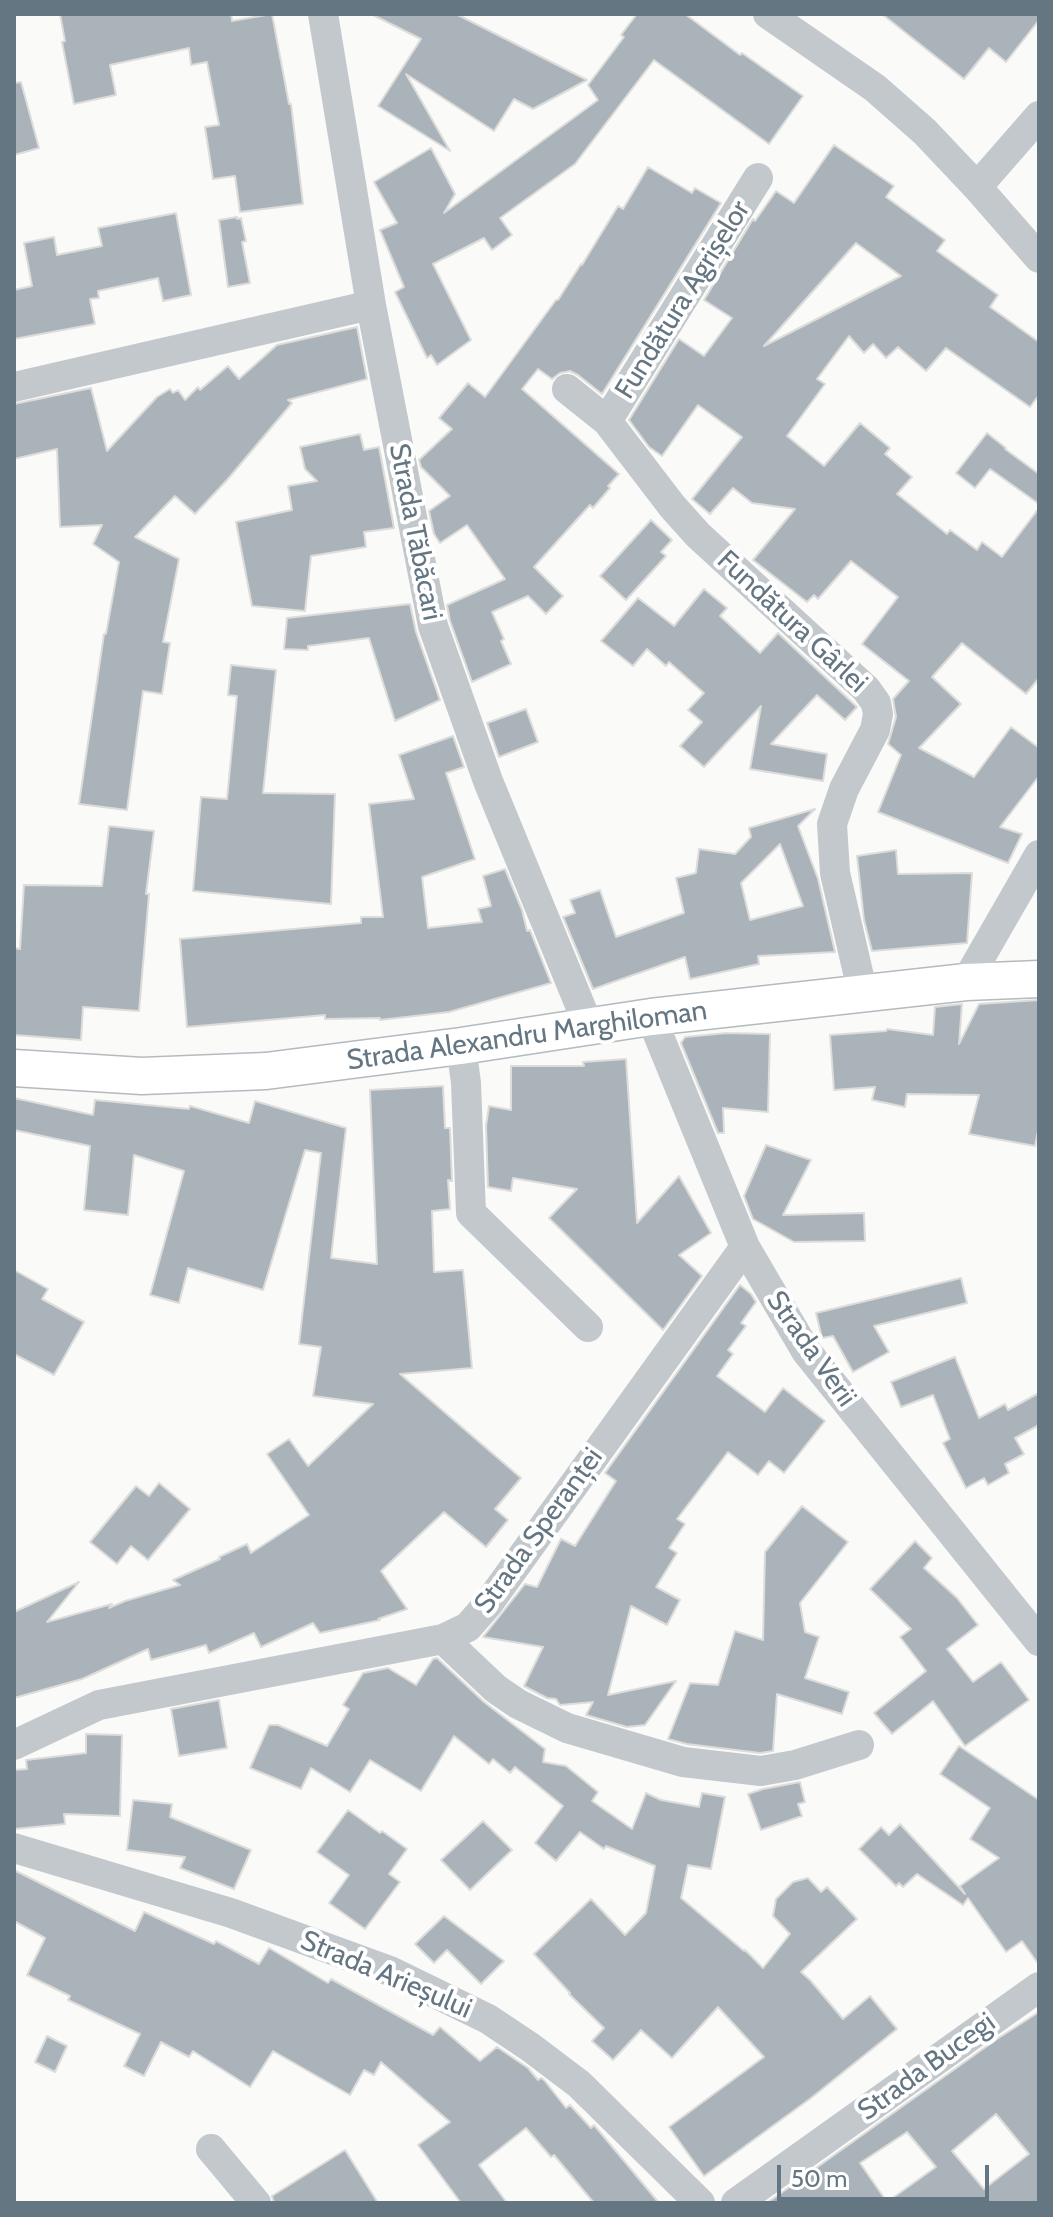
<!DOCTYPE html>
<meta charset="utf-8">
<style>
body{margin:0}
#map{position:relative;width:1053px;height:2217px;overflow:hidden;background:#fafaf8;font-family:Cabin,sans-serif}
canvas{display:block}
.frame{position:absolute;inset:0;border:16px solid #657683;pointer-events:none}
.scale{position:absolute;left:777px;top:2165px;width:212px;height:36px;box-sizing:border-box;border:4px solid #657683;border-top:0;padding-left:10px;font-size:24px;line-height:28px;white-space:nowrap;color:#657683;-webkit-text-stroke:6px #fff;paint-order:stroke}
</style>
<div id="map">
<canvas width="1053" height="2217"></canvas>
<div class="frame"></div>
<div class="scale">50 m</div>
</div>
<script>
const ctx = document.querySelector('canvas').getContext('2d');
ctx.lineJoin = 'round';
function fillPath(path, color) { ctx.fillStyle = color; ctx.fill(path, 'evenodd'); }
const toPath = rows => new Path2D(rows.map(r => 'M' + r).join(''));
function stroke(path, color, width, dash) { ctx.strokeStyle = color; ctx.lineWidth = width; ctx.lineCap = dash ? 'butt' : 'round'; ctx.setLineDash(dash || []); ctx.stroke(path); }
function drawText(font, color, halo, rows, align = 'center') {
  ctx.font = font + ' Cabin,sans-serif'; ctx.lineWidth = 8; ctx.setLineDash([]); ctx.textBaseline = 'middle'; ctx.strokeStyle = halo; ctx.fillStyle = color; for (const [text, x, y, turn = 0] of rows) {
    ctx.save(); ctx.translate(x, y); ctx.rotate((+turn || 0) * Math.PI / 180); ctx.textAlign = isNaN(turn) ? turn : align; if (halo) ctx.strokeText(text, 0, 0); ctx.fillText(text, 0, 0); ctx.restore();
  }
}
const building = toPath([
 [60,14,231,14,232,21,272,14,289,104,291,104,303,204,240,212,235,176,213,179,205,127,219,125,207,62,191,65,189,48,110,65,116,95,74,104,62,42,65,41,60,14],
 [371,14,456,14,587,80,533,109,514,99,494,131,406,74,450,151,378,106,421,39,371,14],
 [637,14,685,14,740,55,742,53,803,96,769,144,654,60,575,164,500,218,512,235,492,250,484,238,433,264,471,340,437,365,431,355,427,358,395,292,404,287,380,230,397,223,374,182,431,148,455,194,444,213,598,100,588,85,624,37,621,35,637,14],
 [882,14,1039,14,1039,20,1006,62,989,48,964,79,882,14],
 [21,82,39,148,14,155,14,83,21,82],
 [834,145,894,186,886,197,945,240,937,251,998,295,990,307,1039,342,1039,395,1030,407,946,348,926,371,898,347,886,358,873,344,864,353,849,336,817,379,825,384,787,436,824,466,860,423,890,448,885,454,912,477,897,494,947,534,950,530,977,550,982,542,1002,557,1039,508,1039,678,1026,694,962,643,932,677,961,704,919,748,974,777,1011,727,1039,748,1039,776,1000,827,1022,834,1008,863,878,812,901,755,888,744,896,717,893,699,909,681,862,644,898,597,851,561,818,599,814,595,807,602,753,560,795,509,752,503,733,488,710,514,692,499,742,437,698,405,662,456,649,447,629,420,679,339,704,356,732,318,704,300,753,219,755,221,776,191,794,203,834,145],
 [856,243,901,276,764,346,856,243],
 [648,167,692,193,695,188,721,203,602,394,578,375,570,371,560,373,552,379,538,369,522,389,619,474,608,486,610,488,593,508,590,505,534,567,563,596,546,614,528,596,492,612,504,639,501,641,511,664,472,682,450,621,447,605,505,579,467,525,440,543,434,534,429,511,450,496,421,467,419,460,452,429,439,418,468,383,485,397,556,300,558,300,581,264,582,265,618,206,623,209,648,167],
 [176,213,191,295,163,301,158,278,98,291,99,298,90,299,95,324,14,339,14,290,32,286,24,243,54,237,57,255,102,246,98,228,176,213],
 [237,217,237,219,241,218,246,241,242,242,250,283,228,287,219,220,237,217],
 [357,327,367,379,288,400,292,403,227,480,195,514,175,496,135,537,179,559,163,642,170,643,162,694,143,691,127,810,79,804,104,634,106,634,119,562,93,544,102,525,60,527,57,449,14,459,14,404,91,388,107,451,157,397,170,389,173,393,178,390,185,400,198,387,200,390,228,366,239,379,277,345,357,327],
 [987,433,1006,448,1005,449,1039,474,1039,504,990,469,975,488,956,473,987,433],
 [360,434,364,450,379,447,394,528,364,532,366,547,311,556,305,611,252,606,236,522,292,510,288,486,317,481,305,469,300,447,360,434],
 [651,520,672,540,661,552,666,556,626,600,600,576,651,520],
 [704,589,727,608,720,616,760,653,778,633,857,707,845,720,817,695,771,744,827,754,823,781,750,769,761,706,704,767,680,746,702,722,688,710,704,693,669,662,666,666,647,649,633,666,601,641,638,598,674,626,704,589],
 [410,604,416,632,440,700,395,721,369,638,308,646,308,650,284,649,287,618,410,604],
 [231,665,276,670,263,793,335,794,331,904,193,891,201,797,227,799,237,696,228,695,231,665],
 [526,709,538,742,499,757,487,723,526,709],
 [453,736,464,767,446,773,475,859,422,877,428,928,482,922,478,909,491,906,483,876,505,869,522,910,527,931,530,930,551,983,449,1012,380,1020,380,1018,325,1019,325,1015,187,1027,180,939,361,923,361,917,383,917,369,804,414,799,399,755,453,736],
 [815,809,798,826,818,879,835,952,758,956,759,964,690,979,685,957,593,989,563,917,575,913,570,900,600,890,616,937,684,913,676,878,696,873,699,849,735,854,751,837,749,828,815,809],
 [780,844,803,906,750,920,741,883,780,844],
 [109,826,154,831,146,894,149,894,139,1011,83,1007,81,1040,14,1035,14,948,20,949,24,885,102,886,109,826],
 [896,850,898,874,972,873,967,943,872,951,864,920,857,856,896,850],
 [1039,1000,1039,1126,1035,1146,969,1134,979,1095,907,1094,905,1107,872,1100,875,1087,834,1090,830,1035,886,1031,887,1029,933,1035,935,1007,962,1004,959,1044,979,1004,1039,1000],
 [727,1033,770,1034,768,1112,723,1108,724,1133,718,1133,681,1043,685,1037,727,1033],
 [626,1059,637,1223,679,1176,711,1233,679,1255,702,1276,663,1330,549,1218,577,1189,513,1178,511,1191,488,1187,486,1126,489,1106,511,1110,511,1066,584,1066,583,1062,626,1059],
 [443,1086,445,1128,450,1128,452,1181,448,1180,450,1209,432,1211,434,1272,463,1270,472,1368,400,1374,521,1478,495,1509,508,1520,486,1547,444,1512,381,1571,407,1609,378,1619,380,1620,320,1633,313,1623,261,1647,254,1633,209,1653,206,1645,151,1660,148,1649,82,1679,14,1698,14,1612,79,1582,47,1622,112,1604,109,1608,125,1601,180,1585,173,1580,220,1559,219,1557,247,1544,251,1553,309,1515,267,1454,289,1439,308,1466,373,1404,313,1396,321,1347,299,1344,321,1153,305,1150,263,1290,188,1268,179,1303,150,1295,184,1171,134,1155,128,1215,84,1210,90,1146,14,1130,14,1098,93,1115,95,1100,189,1109,190,1106,249,1123,255,1101,346,1128,331,1258,377,1264,370,1090,443,1086],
 [766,1145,811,1160,783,1215,864,1213,865,1241,794,1242,753,1219,744,1196,766,1145],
 [14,1270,48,1289,42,1299,84,1322,54,1375,14,1354,14,1270],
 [961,1278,967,1303,874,1326,889,1352,853,1372,833,1336,822,1338,816,1313,961,1278],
 [740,1285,751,1294,756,1302,741,1323,746,1326,728,1350,733,1354,717,1376,765,1412,783,1388,825,1421,784,1473,769,1461,758,1475,728,1452,677,1519,685,1524,669,1548,677,1553,656,1587,680,1600,667,1625,631,1606,608,1695,676,1681,645,1725,627,1727,586,1715,593,1702,560,1705,556,1699,547,1698,524,1686,543,1647,483,1637,525,1584,537,1587,561,1539,575,1546,616,1481,605,1473,740,1285],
 [955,1357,979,1418,1005,1404,1008,1410,1039,1393,1039,1425,1015,1438,1024,1454,1005,1464,1009,1473,988,1485,984,1478,966,1488,943,1443,950,1439,933,1395,901,1407,891,1382,955,1357],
 [159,1483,190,1509,148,1560,131,1546,117,1564,90,1542,136,1486,149,1496,159,1483],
 [802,1506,848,1542,800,1603,805,1632,819,1637,805,1678,849,1692,842,1714,777,1694,773,1751,760,1753,687,1744,668,1739,690,1683,718,1685,735,1631,763,1640,765,1552,802,1506],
 [915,1541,932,1558,924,1568,957,1598,978,1625,947,1649,973,1682,1001,1662,1029,1700,965,1746,933,1701,892,1734,874,1713,926,1671,900,1637,911,1629,870,1589,915,1541],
 [437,1658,484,1702,545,1749,543,1762,566,1766,598,1792,592,1801,632,1829,646,1793,661,1800,699,1807,702,1793,725,1797,711,1869,688,1865,681,1898,744,1951,745,1950,763,1968,790,1934,773,1916,776,1899,793,1882,808,1878,821,1892,827,1887,857,1919,801,1972,810,1980,843,2019,870,1996,897,2029,811,2098,704,2176,669,2127,764,2057,718,2007,672,2058,641,2030,613,2060,592,2041,604,2028,569,1994,570,1993,534,1954,591,1899,625,1935,646,1913,655,1866,606,1846,604,1849,580,1832,556,1861,535,1843,563,1806,515,1767,510,1773,493,1759,489,1764,454,1736,421,1791,370,1760,350,1792,311,1768,301,1789,250,1768,269,1725,278,1725,327,1746,349,1709,343,1705,363,1673,388,1668,416,1685,433,1659,437,1658],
 [219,1700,227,1748,179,1756,171,1709,219,1700],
 [86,1734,122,1735,120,1816,64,1814,65,1824,14,1829,14,1770,27,1769,26,1760,86,1753,86,1734],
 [959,1746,1039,1800,1039,1965,1022,1941,1006,1952,968,1898,963,1905,917,1874,903,1887,899,1883,896,1886,859,1849,881,1827,889,1835,900,1824,965,1894,960,1886,999,1858,970,1839,990,1808,940,1774,959,1746],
 [800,1782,805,1802,798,1804,802,1816,761,1830,748,1794,763,1789,800,1782],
 [133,1800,172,1804,170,1817,251,1850,234,1889,180,1868,185,1857,127,1850,133,1800],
 [348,1810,380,1833,382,1831,407,1849,389,1874,400,1882,365,1929,329,1903,349,1875,317,1852,348,1810],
 [483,1821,512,1850,470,1890,441,1860,483,1821],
 [14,1870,135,1931,144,1912,214,1944,216,1941,259,1964,269,1948,328,1983,331,1979,433,2035,440,2027,480,2061,497,2047,528,2068,538,2080,541,2078,544,2080,566,2108,570,2105,591,2128,594,2125,659,2203,594,2203,554,2155,551,2157,526,2128,479,2165,507,2203,461,2203,418,2145,450,2122,381,2062,374,2075,364,2070,350,2095,273,2051,250,2087,193,2051,189,2057,161,2042,144,2076,124,2066,140,2034,68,2000,70,1996,27,1975,45,1938,14,1921,14,1870],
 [444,1916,504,1961,481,1984,447,1950,434,1963,415,1944,444,1916],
 [1039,2012,1039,2203,767,2203,997,2039,1039,2012],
 [996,2114,1029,2154,984,2189,952,2151,996,2114],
 [907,2132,936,2167,887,2202,860,2163,907,2132],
 [47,2036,67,2046,55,2072,35,2062,47,2036],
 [345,2150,378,2203,274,2203,272,2196,345,2150]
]);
fillPath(building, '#aab3b9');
stroke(building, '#dcdcda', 2);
const major = toPath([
 [14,1068,142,1076,266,1071,461,1046,651,1017,966,982,1039,979]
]);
stroke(major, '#b5babe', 39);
stroke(toPath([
 [323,14,371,305,433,626,488,781,589,1027],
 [768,14,875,88,925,132,977,187,1039,258],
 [977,187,1039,116],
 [14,387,371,305],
 [567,389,607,421,672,506,698,535,866,689,876,703,878,714,875,730,844,789,832,824,835,873,863,994],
 [607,421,758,178],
 [966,982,1039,855],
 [651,1017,745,1247,806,1351,1039,1641],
 [461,1046,466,1083,471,1213,588,1327],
 [443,1639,496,1689,518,1704,567,1728,683,1762,761,1771,795,1765,859,1745],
 [14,1745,99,1705,443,1639,468,1627,488,1604,745,1247],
 [14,1848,231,1913,390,1971,488,2019,530,2047,579,2084,700,2203],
 [211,2149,256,2203],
 [736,2203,1039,1987]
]), '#c3c8cc', 30);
stroke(major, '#fff', 36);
drawText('28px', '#657683', '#fff', [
 ["Fundătura Agrișelor",683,300,-58],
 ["Strada Tăbăcari",415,532,79],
 ["Fundătura Gârlei",792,622,43],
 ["Strada Alexandru Marghiloman",527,1036,-8],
 ["Strada Verii",811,1349,55],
 ["Strada Speranței",539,1531,-54],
 ["Strada Arieșului",386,1975,23],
 ["Strada Bucegi",927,2067,-36]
]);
</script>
